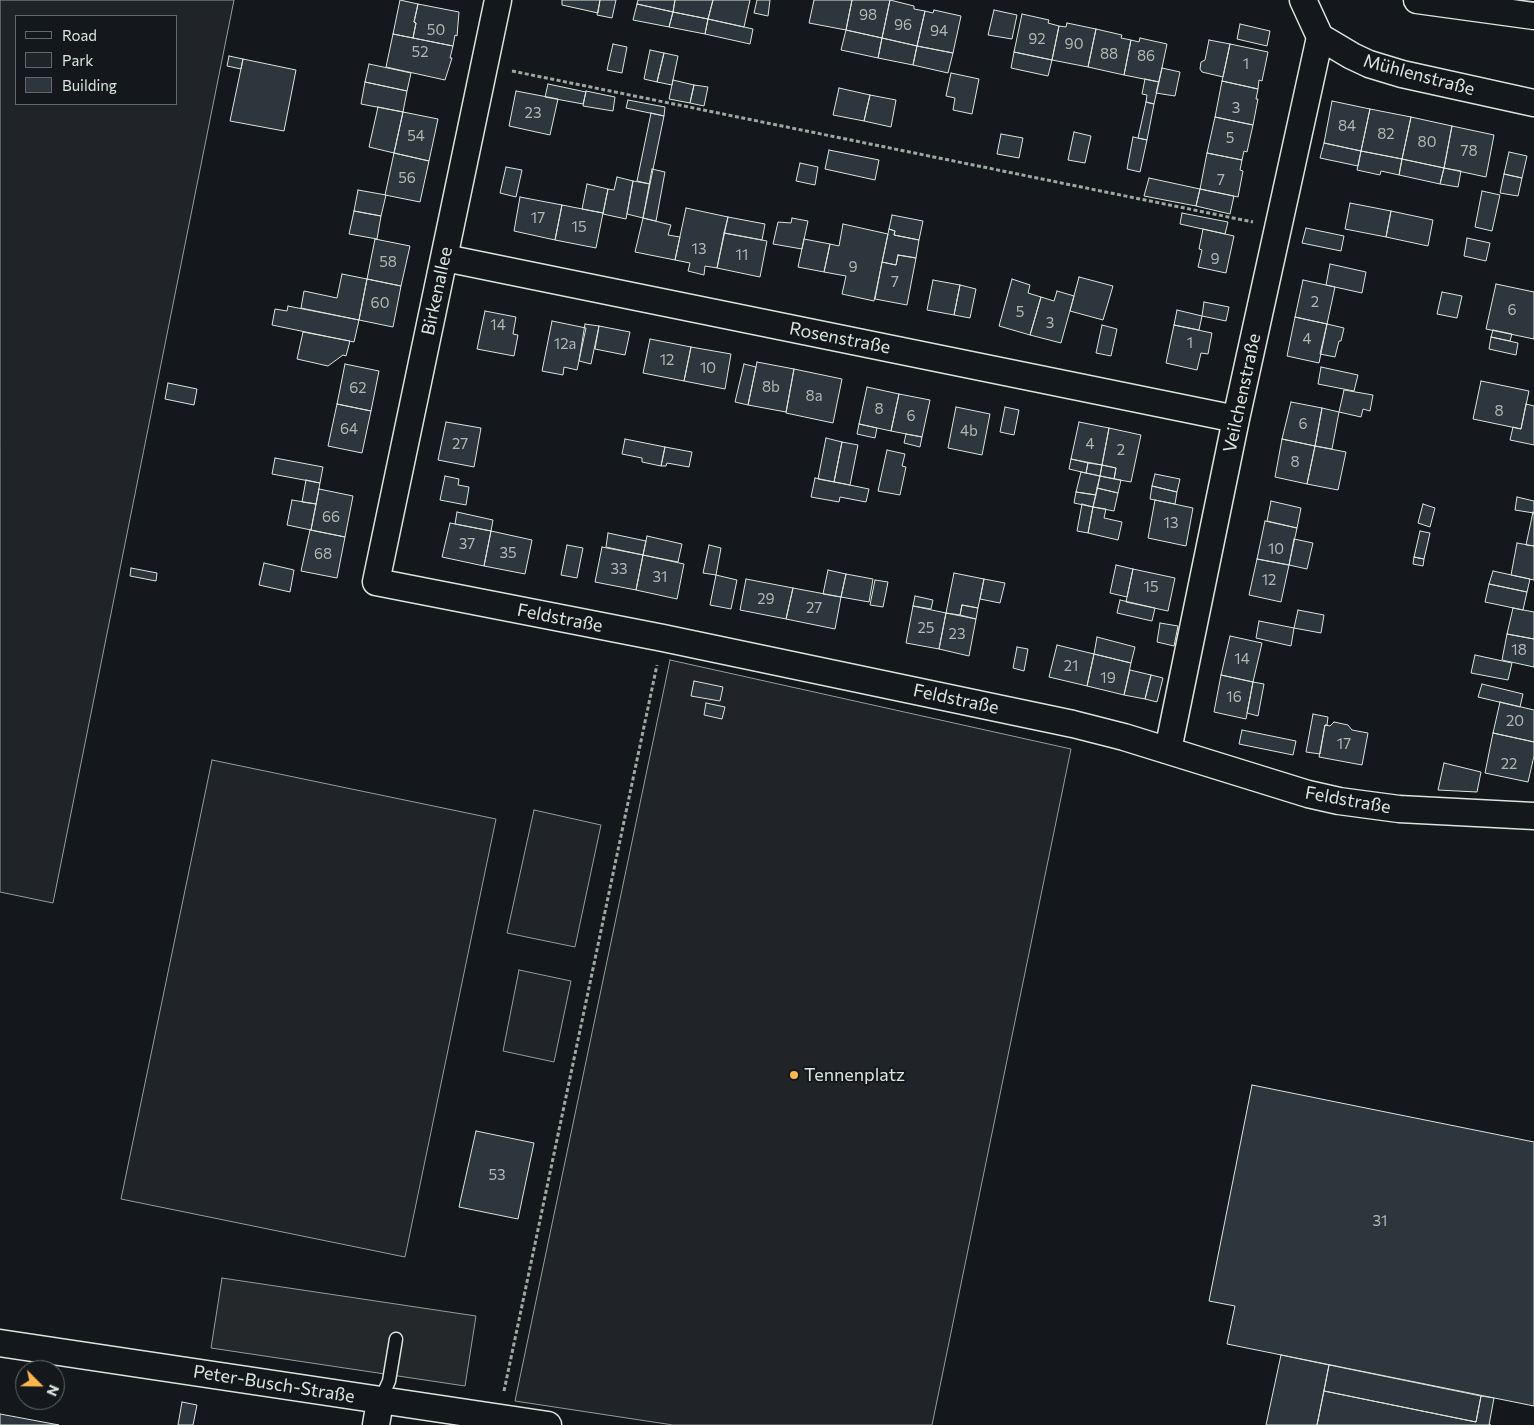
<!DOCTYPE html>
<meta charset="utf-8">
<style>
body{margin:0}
#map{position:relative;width:1534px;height:1425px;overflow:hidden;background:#14181c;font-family:Commissioner,sans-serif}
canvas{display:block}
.legend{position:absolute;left:15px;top:15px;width:162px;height:90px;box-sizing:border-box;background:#14181c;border:1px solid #626a69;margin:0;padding:6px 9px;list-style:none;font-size:15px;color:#d8e6dc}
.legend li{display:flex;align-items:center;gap:10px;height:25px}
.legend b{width:25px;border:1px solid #626a69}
.north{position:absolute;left:15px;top:1360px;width:50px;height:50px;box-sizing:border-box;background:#14181c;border:1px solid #626a69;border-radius:50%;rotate:113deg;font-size:14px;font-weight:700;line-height:20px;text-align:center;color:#d8e6dc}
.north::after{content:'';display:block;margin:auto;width:18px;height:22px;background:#ffb74d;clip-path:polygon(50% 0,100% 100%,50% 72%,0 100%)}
</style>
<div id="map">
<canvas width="1534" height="1425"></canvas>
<ul class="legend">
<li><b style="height:6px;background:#14181c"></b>Road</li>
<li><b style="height:14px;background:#202428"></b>Park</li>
<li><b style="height:14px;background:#2c363c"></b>Building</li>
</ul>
<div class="north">N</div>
</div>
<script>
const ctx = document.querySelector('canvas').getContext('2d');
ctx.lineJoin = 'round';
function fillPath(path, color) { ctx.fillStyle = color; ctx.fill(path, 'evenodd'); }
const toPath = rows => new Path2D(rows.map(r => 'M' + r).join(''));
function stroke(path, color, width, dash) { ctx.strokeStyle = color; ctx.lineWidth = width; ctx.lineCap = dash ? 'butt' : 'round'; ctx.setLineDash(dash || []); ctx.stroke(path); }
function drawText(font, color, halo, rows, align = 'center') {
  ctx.font = font + ' Commissioner,sans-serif'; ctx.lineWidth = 4; ctx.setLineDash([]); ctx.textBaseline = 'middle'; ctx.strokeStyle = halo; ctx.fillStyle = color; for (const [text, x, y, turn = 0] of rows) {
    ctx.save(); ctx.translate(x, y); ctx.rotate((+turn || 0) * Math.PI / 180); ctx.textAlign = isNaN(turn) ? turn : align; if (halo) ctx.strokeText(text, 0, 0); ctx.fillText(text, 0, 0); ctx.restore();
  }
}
const green = toPath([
 [0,0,234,0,53,903,0,892,0,0],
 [176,16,176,104,16,104,16,16,176,16],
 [670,660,1071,749,932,1425,673,1425,515,1401,670,660],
 [212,760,496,819,405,1257,121,1199,212,760],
 [534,810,601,825,575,947,507,933,534,810],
 [519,970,571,981,554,1062,503,1051,519,970]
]);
fillPath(green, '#202428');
stroke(green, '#939e99', 1);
const parking = toPath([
 [222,1278,476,1316,465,1386,211,1348,222,1278]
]);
fillPath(parking, '#24282b');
stroke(parking, '#939e99', 1);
const building = toPath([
 [400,0,418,4,414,22,416,23,413,38,393,34,400,0],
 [562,0,600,0,598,13,562,5,562,0],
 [600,0,616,0,612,18,597,15,600,0],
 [638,0,675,0,673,12,637,4,638,0],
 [675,0,713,0,708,19,673,12,675,0],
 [713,0,750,0,744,27,708,19,713,0],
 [757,0,770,0,768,16,754,13,757,0],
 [814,0,852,0,846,30,809,23,814,0],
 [852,0,890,0,882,38,846,30,852,0],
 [890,0,914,6,914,9,925,11,917,46,882,38,890,0],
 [418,4,459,12,457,36,455,35,453,46,413,38,416,23,414,22,418,4],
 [637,4,673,12,669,27,633,20,637,4],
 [934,10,961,16,953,53,917,46,925,11,933,13,934,10],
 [994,10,1017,15,1012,39,988,35,994,10],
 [673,12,708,19,705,34,669,27,673,12],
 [1022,14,1049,20,1048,23,1059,26,1052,60,1014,52,1022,14],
 [708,19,753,29,750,44,705,34,708,19],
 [1067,23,1096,29,1088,67,1052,60,1059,26,1066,27,1067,23],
 [1240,24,1270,31,1267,46,1237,39,1240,24],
 [1096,29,1122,35,1121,38,1131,40,1124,75,1088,67,1096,29],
 [846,30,882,38,878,58,841,50,846,30],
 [393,34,453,46,450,58,452,58,445,80,386,67,393,34],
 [882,38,917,46,913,65,878,58,882,38],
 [1140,38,1167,44,1159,82,1124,75,1131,40,1139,42,1140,38],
 [1209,40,1230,44,1223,77,1202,72,1200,69,1201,62,1205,60,1209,40],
 [613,44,627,47,622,73,607,70,613,44],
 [1230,44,1268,52,1262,81,1259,80,1258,89,1222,81,1230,44],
 [917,46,953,53,948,73,913,65,917,46],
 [650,50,664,53,657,82,644,79,650,50],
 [1014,52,1052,60,1048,76,1011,68,1014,52],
 [664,53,678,56,672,85,657,82,664,53],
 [229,56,243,59,241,69,227,66,229,56],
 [243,59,296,70,284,131,230,121,243,59],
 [369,64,411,73,407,91,365,82,369,64],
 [1162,68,1180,72,1175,96,1156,93,1162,68],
 [951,73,979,79,972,114,953,110,955,98,946,96,951,73],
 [1145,79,1159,82,1154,104,1146,102,1147,95,1142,94,1145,79],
 [673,80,694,85,690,103,669,99,673,80],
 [1222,81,1258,89,1256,99,1258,99,1253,125,1215,117,1222,81],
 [365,82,407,91,403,112,361,104,365,82],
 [548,84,586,92,583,104,545,97,548,84],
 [694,85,708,87,704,106,690,103,694,85],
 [839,88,870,95,864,121,833,115,839,88],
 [516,91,558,99,550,135,509,126,516,91],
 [586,91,615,97,613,111,583,106,586,91],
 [870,95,896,100,891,127,864,121,870,95],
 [628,100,665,107,664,116,626,108,628,100],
 [1332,101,1370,109,1361,151,1324,143,1332,101],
 [1146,102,1154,104,1147,140,1138,138,1146,102],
 [378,107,403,112,394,153,369,147,378,107],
 [1370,109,1411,117,1402,159,1361,151,1370,109],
 [403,112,438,119,429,161,394,153,403,112],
 [651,113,664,116,650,184,637,181,651,113],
 [1215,117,1253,125,1247,152,1244,151,1242,160,1207,153,1215,117],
 [1411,117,1452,126,1444,168,1402,159,1411,117],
 [1452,126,1494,135,1486,177,1444,168,1452,126],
 [1074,132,1091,136,1085,163,1068,160,1074,132],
 [1001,134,1023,138,1019,158,997,154,1001,134],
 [1133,137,1147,140,1140,172,1127,169,1133,137],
 [1324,143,1361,151,1358,166,1320,158,1324,143],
 [829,150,879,160,875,180,825,169,829,150],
 [1361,151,1402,159,1399,175,1381,171,1380,175,1357,170,1361,151],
 [1509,152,1527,156,1522,178,1504,174,1509,152],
 [394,153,429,161,420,202,385,195,394,153],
 [1207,153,1242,160,1240,170,1243,171,1238,197,1200,189,1207,153],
 [1402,159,1444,168,1440,184,1399,175,1402,159],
 [800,163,818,167,815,185,796,181,800,163],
 [506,167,522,170,516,197,500,193,506,167],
 [1444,168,1461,171,1458,187,1440,184,1444,168],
 [652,169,665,172,656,221,643,218,652,169],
 [1504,174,1522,178,1518,196,1500,193,1504,174],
 [617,177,633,181,626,219,603,214,608,189,614,190,617,177],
 [1149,178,1200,189,1196,206,1144,196,1149,178],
 [633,181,650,184,643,218,627,214,633,181],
 [587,184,608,189,603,213,582,209,587,184],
 [1200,189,1234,196,1230,214,1196,206,1200,189],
 [358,190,386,195,381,216,354,211,358,190],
 [1482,191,1500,195,1492,231,1475,227,1482,191],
 [520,197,562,205,555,240,514,231,520,197],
 [1350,203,1391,211,1386,237,1345,229,1350,203],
 [562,205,603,213,596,248,555,240,562,205],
 [686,208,728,217,717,268,705,266,704,275,688,271,690,263,675,260,686,208],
 [354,211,381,216,377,239,349,234,354,211],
 [1391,211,1433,220,1428,246,1386,237,1391,211],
 [1182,213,1228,222,1225,234,1180,224,1182,213],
 [892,215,923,221,919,240,894,235,895,231,889,229,892,215],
 [728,217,765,224,762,240,724,233,728,217],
 [643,218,671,225,668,235,680,237,675,260,635,252,643,218],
 [792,218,808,221,802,249,773,244,778,222,791,223,792,218],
 [843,224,888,234,874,301,842,294,846,276,824,272,830,244,839,246,843,224],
 [1306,228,1344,236,1341,251,1302,243,1306,228],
 [889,229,895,231,894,235,919,240,916,258,898,255,896,265,882,262,889,229],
 [1203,229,1234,236,1226,273,1198,267,1202,250,1199,249,1203,229],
 [724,233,767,241,760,277,717,268,724,233],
 [1467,238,1490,243,1486,261,1464,256,1467,238],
 [375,239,410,246,401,286,367,279,375,239],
 [804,239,830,244,824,272,798,267,804,239],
 [898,255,916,258,907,305,875,299,882,262,896,265,898,255],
 [1330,264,1366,272,1362,293,1326,285,1330,264],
 [342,274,367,279,359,320,301,308,304,291,337,298,342,274],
 [1079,277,1113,286,1103,320,1070,311,1079,277],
 [367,279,401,286,393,327,359,320,367,279],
 [1012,279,1030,285,1028,293,1041,297,1030,335,999,326,1012,279],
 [933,280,960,285,954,315,927,310,933,280],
 [1303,280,1335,287,1327,324,1295,317,1303,280],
 [1496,284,1534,292,1534,339,1486,329,1496,284],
 [960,285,976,289,970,318,954,315,960,285],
 [1057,291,1074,296,1061,343,1030,335,1041,297,1054,301,1057,291],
 [1442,292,1462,296,1457,318,1437,314,1442,292],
 [1204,302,1229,307,1226,321,1202,316,1204,302],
 [288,306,359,320,354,342,272,325,275,309,287,311,288,306],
 [1177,310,1202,316,1199,330,1174,325,1177,310],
 [485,311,516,317,513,334,518,335,514,356,477,349,485,311],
 [1295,317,1327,324,1319,363,1287,356,1295,317],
 [552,321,586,328,577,370,564,367,563,375,542,371,552,321],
 [585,324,599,326,591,364,579,361,585,324],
 [1327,324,1344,328,1341,341,1339,341,1335,357,1320,354,1327,324],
 [1102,325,1117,329,1111,356,1096,353,1102,325],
 [1174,325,1212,333,1208,354,1201,353,1197,370,1166,363,1174,325],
 [599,326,630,332,625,355,595,349,599,326],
 [1493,330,1512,334,1510,341,1491,337,1493,330],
 [303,332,350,341,346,356,343,355,328,366,297,359,303,332],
 [1491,337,1518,343,1516,355,1489,349,1491,337],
 [650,339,691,347,684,381,643,373,650,339],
 [691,347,731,354,725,389,684,381,691,347],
 [757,362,794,369,786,412,748,405,757,362],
 [345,364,379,371,371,411,337,404,345,364],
 [744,364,756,367,748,405,735,402,744,364],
 [1321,367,1358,375,1354,391,1318,384,1321,367],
 [794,369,842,379,833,423,786,413,794,369],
 [1481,381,1529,391,1521,429,1473,419,1481,381],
 [168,383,197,389,194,405,165,399,168,383],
 [867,387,899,394,891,431,859,424,867,387],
 [1344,390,1373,395,1370,411,1363,409,1361,417,1339,412,1344,390],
 [899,394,930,400,922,437,891,431,899,394],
 [1291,402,1322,408,1315,446,1282,439,1291,402],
 [337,404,371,411,362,453,328,446,337,404],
 [1526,404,1534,406,1534,445,1510,440,1513,427,1521,429,1526,404],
 [956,407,990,414,982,455,948,448,956,407],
 [1005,407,1019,410,1014,435,1000,432,1005,407],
 [1322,408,1339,412,1332,449,1315,446,1322,408],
 [446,422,481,428,474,467,438,460,446,422],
 [1079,422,1109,428,1102,465,1071,459,1079,422],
 [859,424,877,428,875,438,857,434,859,424],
 [1109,428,1141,435,1131,482,1114,479,1116,468,1102,465,1109,428],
 [906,434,922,437,920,447,904,443,906,434],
 [826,438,842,442,834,482,818,479,826,438],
 [625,439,665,447,661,466,642,462,642,458,622,454,625,439],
 [1282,439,1315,446,1307,484,1275,477,1282,439],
 [842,442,858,445,850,485,834,482,842,442],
 [1315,446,1346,452,1338,490,1307,484,1315,446],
 [665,447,692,452,689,467,667,463,666,466,661,466,665,447],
 [887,450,905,454,902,466,906,467,900,495,878,491,887,450],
 [275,458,323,467,320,483,272,474,275,458],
 [1071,459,1088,463,1086,473,1069,469,1071,459],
 [1088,463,1102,465,1100,476,1086,473,1088,463],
 [1102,465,1116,468,1114,479,1100,476,1102,465],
 [1081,472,1100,476,1096,495,1076,492,1081,472],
 [1155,474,1180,479,1177,492,1152,486,1155,474],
 [445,476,459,479,458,485,469,487,466,505,440,500,445,476],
 [1100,476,1121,480,1118,493,1097,488,1100,476],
 [815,478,869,489,866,502,840,497,839,502,811,497,815,478],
 [306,480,320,483,316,504,302,502,306,480],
 [1152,486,1177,492,1175,504,1150,499,1152,486],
 [1097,488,1118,493,1114,511,1093,507,1097,488],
 [319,489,353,496,345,537,311,530,319,489],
 [1076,492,1096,495,1093,507,1074,503,1076,492],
 [1517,497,1534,501,1534,513,1515,510,1517,497],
 [292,500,316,504,311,530,287,525,292,500],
 [1155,500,1193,508,1186,546,1148,538,1155,500],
 [1271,501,1301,508,1297,528,1267,521,1271,501],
 [1082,504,1093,507,1088,533,1077,531,1082,504],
 [1423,504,1435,508,1430,527,1418,523,1423,504],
 [1093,507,1106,509,1104,518,1122,522,1118,540,1088,533,1093,507],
 [457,512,493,520,491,531,455,524,457,512],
 [1533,512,1534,513,1534,546,1526,545,1533,512],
 [1265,521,1297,528,1289,565,1257,559,1265,521],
 [450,523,491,531,484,566,442,557,450,523],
 [310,530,345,537,337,578,301,571,310,530],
 [491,531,532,540,525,574,484,566,491,531],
 [1420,531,1430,533,1424,559,1414,557,1420,531],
 [608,533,646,541,643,555,606,547,608,533],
 [647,536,682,544,678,562,643,555,647,536],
 [1294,539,1313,543,1307,569,1289,565,1294,539],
 [1517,543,1534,546,1534,580,1511,575,1517,543],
 [567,545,583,548,577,578,561,575,567,545],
 [709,545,721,548,716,575,703,573,709,545],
 [602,547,643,555,636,590,595,582,602,547],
 [643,555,684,564,677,599,636,590,643,555],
 [1414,557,1424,559,1423,566,1413,564,1414,557],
 [1257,559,1289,565,1281,602,1249,595,1257,559],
 [264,563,294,570,290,592,259,585,264,563],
 [1116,565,1133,569,1127,597,1110,593,1116,565],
 [131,568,157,573,156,581,130,576,131,568],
 [1133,569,1175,578,1168,611,1126,602,1133,569],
 [828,570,846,574,841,597,823,594,828,570],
 [1493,571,1530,579,1527,592,1489,584,1493,571],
 [954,573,984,579,978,608,962,605,960,615,946,613,954,573],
 [846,574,873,579,869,602,841,597,846,574],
 [716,575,737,580,731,609,710,605,716,575],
 [746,579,793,588,786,619,740,610,746,579],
 [984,579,1005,583,1000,603,980,599,984,579],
 [875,580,888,582,883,607,870,605,875,580],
 [1489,584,1527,592,1523,610,1485,602,1489,584],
 [793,588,841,597,835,629,786,619,793,588],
 [915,596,933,600,931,609,913,606,915,596],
 [1120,600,1155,608,1152,621,1117,613,1120,600],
 [962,605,978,608,976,619,960,615,962,605],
 [913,606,946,613,939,649,906,643,913,606],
 [1513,608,1534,612,1534,639,1507,634,1513,608],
 [1298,610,1324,615,1321,633,1294,628,1298,610],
 [946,613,976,619,969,656,939,649,946,613],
 [1259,621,1294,628,1291,646,1256,638,1259,621],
 [1160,623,1178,626,1174,646,1157,642,1160,623],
 [1507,634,1534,639,1534,667,1502,660,1507,634],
 [1230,636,1262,643,1253,682,1221,675,1230,636],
 [1097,637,1135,647,1131,663,1094,654,1097,637],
 [1057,645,1094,654,1087,686,1049,677,1057,645],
 [1017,647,1028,649,1024,671,1013,668,1017,647],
 [1094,654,1131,663,1124,695,1087,686,1094,654],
 [1475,655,1512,663,1508,680,1471,673,1475,655],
 [1130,670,1151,675,1145,699,1124,695,1130,670],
 [1151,675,1163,678,1157,702,1145,699,1151,675],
 [1221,675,1253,682,1246,719,1214,712,1221,675],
 [694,681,723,687,720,701,691,696,694,681],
 [1253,682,1264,684,1258,716,1247,713,1253,682],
 [1482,684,1523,694,1520,707,1478,697,1482,684],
 [1500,702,1534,710,1534,742,1493,733,1500,702],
 [706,703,725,707,722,719,704,715,706,703],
 [1313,714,1328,717,1327,725,1325,725,1320,754,1306,752,1313,714],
 [1334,722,1348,725,1352,730,1368,733,1362,765,1319,757,1325,725,1330,726,1334,722],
 [1242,730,1296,741,1293,755,1239,744,1242,730],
 [1493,733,1534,742,1534,756,1528,782,1485,773,1493,733],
 [1444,763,1481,772,1477,792,1438,790,1444,763],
 [1252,1085,1534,1142,1534,1406,1227,1344,1235,1306,1209,1301,1252,1085],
 [476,1131,534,1143,518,1219,459,1207,476,1131],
 [1281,1355,1329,1365,1317,1425,1266,1425,1281,1355],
 [1329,1365,1481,1396,1476,1422,1324,1391,1329,1365],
 [1324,1391,1476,1422,1481,1396,1494,1398,1489,1425,1491,1425,1317,1425,1324,1391],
 [182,1402,197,1405,193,1425,178,1425,182,1402],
 [0,1414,59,1425,0,1425,0,1414]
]);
fillPath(building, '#2c363c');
stroke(building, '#d8e6dc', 1);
const service = toPath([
 [380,1401,389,1381,396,1339]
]);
const minor = toPath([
 [498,0,376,582,663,638,1073,724,1124,737,1308,794,1339,801,1399,809,1534,816],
 [1303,0,1320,37,1352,56,1369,64,1402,74,1534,103],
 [1417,0,1534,16],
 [445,258,1236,419],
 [1168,750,1236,419,1320,37],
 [0,1343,548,1425],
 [376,1425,380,1401]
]);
stroke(service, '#d8e6dc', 15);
stroke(minor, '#d8e6dc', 29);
stroke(toPath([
 [512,71,1253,222],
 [504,1391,657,665]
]), '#9da8a2', 3, [4, 2.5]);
stroke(service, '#14181c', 12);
stroke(minor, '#14181c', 26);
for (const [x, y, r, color] of [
 [794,1075,5,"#ffb74d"]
]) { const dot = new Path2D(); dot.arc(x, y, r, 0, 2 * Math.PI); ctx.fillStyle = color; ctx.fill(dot); stroke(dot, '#14181c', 2); }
drawText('15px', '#adbab4', null, [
 ["98",868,15],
 ["96",903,25],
 ["50",436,30],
 ["94",939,31],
 ["92",1037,39],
 ["90",1074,44],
 ["52",420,52],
 ["88",1109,54],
 ["86",1146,56],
 ["1",1246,64],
 ["3",1236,108],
 ["23",533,113],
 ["84",1347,126],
 ["82",1386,134],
 ["54",416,136],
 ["5",1230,138],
 ["80",1427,142],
 ["78",1469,151],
 ["56",407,178],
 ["7",1221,180],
 ["17",538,218],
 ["15",579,227],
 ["13",699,249],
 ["11",742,255],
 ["9",1215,259],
 ["58",388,262],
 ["9",853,267],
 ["7",895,282],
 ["2",1315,302],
 ["60",380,303],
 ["6",1512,310],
 ["5",1020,312],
 ["3",1050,323],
 ["14",498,325],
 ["4",1307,339],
 ["1",1190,343],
 ["12a",565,344],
 ["12",667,360],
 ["10",708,368],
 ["8b",771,387],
 ["62",358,388],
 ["8a",814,396],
 ["8",879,409],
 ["8",1499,411],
 ["6",911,416],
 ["6",1303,424],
 ["64",349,429],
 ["4b",969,431],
 ["27",460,444],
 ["4",1090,444],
 ["2",1121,450],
 ["8",1295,462],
 ["66",331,517],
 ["13",1171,523],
 ["37",467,544],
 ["10",1276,549],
 ["35",508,553],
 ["68",323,554],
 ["33",619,569],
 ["31",660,577],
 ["12",1269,580],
 ["15",1151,587],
 ["29",766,599],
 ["27",814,608],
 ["25",926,628],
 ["23",957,634],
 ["18",1519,650],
 ["14",1242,659],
 ["21",1071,666],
 ["19",1108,678],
 ["16",1234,697],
 ["20",1515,721],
 ["17",1344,744],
 ["22",1509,764],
 ["53",497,1175],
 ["31",1380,1221]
]);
drawText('18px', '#d8e6dc', '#14181c', [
 ["Mühlenstraße",1419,75,15],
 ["Birkenallee",437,291,-78],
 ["Rosenstraße",840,338,11],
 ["Veilchenstraße",1242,393,-78],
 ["Feldstraße",560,618,11],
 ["Feldstraße",956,699,12],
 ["Feldstraße",1348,800,10],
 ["Peter-Busch-Straße",274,1384,9]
]);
drawText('18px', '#d8e6dc', '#14181c', [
 ["Tennenplatz",804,1075]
], 'left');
</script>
